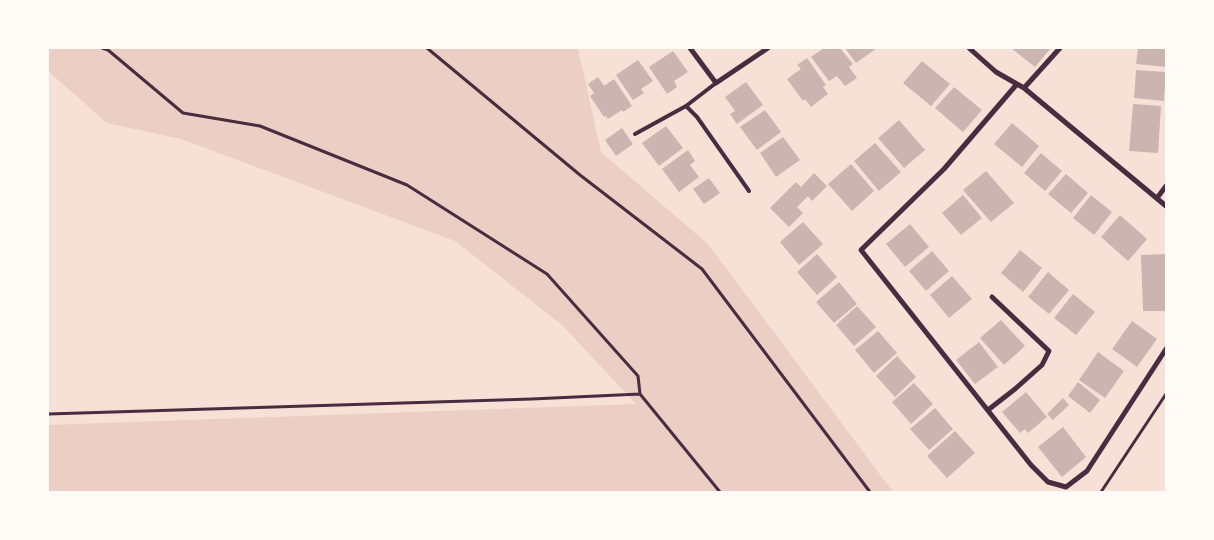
<!DOCTYPE html>
<style>
body{margin:0}
#map{position:relative;width:1214px;height:540px;overflow:hidden;background:#f7e1d7;font-family:Figtree,sans-serif}
canvas{display:block}
.frame{position:absolute;inset:0;border:49px solid #fffaf5;pointer-events:none}
</style>
<div id="map">
<canvas width="1214" height="540"></canvas>
<div class="frame"></div>
</div>
<script>
const ctx = document.querySelector('canvas').getContext('2d');
ctx.lineJoin = 'round';
function fillPath(path, color) { ctx.fillStyle = color; ctx.fill(path, 'evenodd'); }
const toPath = rows => new Path2D(rows.map(r => 'M' + r).join(''));
function stroke(path, color, width, dash) { ctx.strokeStyle = color; ctx.lineWidth = width; ctx.lineCap = dash ? 'butt' : 'round'; ctx.setLineDash(dash || []); ctx.stroke(path); }
fillPath(toPath([
 [48,48,578,48,601,152,708,244,893,492,48,492,48,425,636,404,562,325,455,241,181,139,107,123,48,71]
]), '#ebcfc5');
fillPath(toPath([
 [824,48,840,48,853,64,849,67,857,78,845,86,837,76,829,81,811,57],
 [845,48,877,48,856,63],
 [1011,48,1051,48,1035,67],
 [1138,48,1166,48,1166,67,1136,64],
 [673,51,688,72,674,81,677,87,667,94,649,67],
 [807,58,826,85,823,87,828,94,811,107,805,99,803,101,787,79,801,69,797,65],
 [638,60,653,81,641,89,644,93,633,100,616,75],
 [922,61,950,84,931,106,903,83],
 [1136,70,1166,72,1164,101,1134,98],
 [598,77,604,86,614,79,632,106,623,112,622,110,608,119,606,116,604,117,590,96,594,93,588,84],
 [746,82,763,105,737,124,730,114,735,111,725,97],
 [954,87,982,110,963,132,935,108],
 [1133,104,1161,106,1158,153,1129,151],
 [765,110,781,132,757,150,740,127],
 [899,120,925,150,904,168,878,138],
 [1012,123,1039,146,1022,167,994,144],
 [666,126,683,148,659,166,642,143],
 [622,128,633,144,616,156,605,140],
 [783,137,800,160,776,177,760,153],
 [875,143,901,172,879,191,854,161],
 [688,150,695,161,690,165,699,177,679,192,662,169],
 [1041,153,1062,171,1045,191,1024,173],
 [851,164,874,191,852,211,828,184],
 [986,171,1014,203,991,222,963,190],
 [814,173,827,186,812,201,808,196,797,207,803,213,789,227,770,208,796,182,801,187],
 [1066,174,1088,193,1071,213,1048,194],
 [709,178,720,193,704,204,693,189],
 [963,195,982,218,961,235,942,213],
 [1091,195,1112,212,1094,235,1073,218],
 [1120,215,1147,239,1128,261,1101,237],
 [803,222,823,244,799,265,780,242],
 [910,224,929,247,905,267,886,244],
 [1020,250,1042,268,1023,292,1001,273],
 [932,251,949,271,926,291,909,271],
 [817,254,837,277,817,295,797,272],
 [1166,254,1166,311,1143,311,1141,255],
 [1048,272,1069,290,1049,314,1028,297],
 [952,276,972,299,949,318,930,295],
 [839,282,857,304,834,323,816,302],
 [1073,294,1095,312,1076,335,1054,318],
 [857,306,876,327,854,346,836,325],
 [1001,320,1025,346,1004,365,980,338],
 [1132,321,1157,339,1137,367,1112,349],
 [878,331,897,353,874,373,855,350],
 [979,342,998,367,975,384,956,360],
 [1098,352,1124,371,1105,398,1079,380],
 [897,356,916,377,895,397,876,376],
 [1078,382,1100,400,1090,413,1068,396],
 [914,383,933,404,911,424,892,402],
 [1026,392,1047,417,1028,433,1025,429,1020,433,1002,412],
 [1063,398,1069,405,1053,420,1047,414],
 [935,408,953,429,929,450,910,429],
 [1063,427,1086,457,1062,477,1038,447],
 [955,431,975,453,947,478,927,456]
]), '#ccb4b1');
stroke(toPath([
 [102,48,108,50,183,113,260,126,407,185,547,274,638,376,640,394],
 [427,48,580,175,702,269,870,492],
 [48,414,532,399,640,394,720,492],
 [1101,492,1166,394]
]), '#4a2c40', 3);
stroke(toPath([
 [686,106,697,117,749,191],
 [635,134,686,106,716,83]
]), '#4a2c40', 4);
stroke(toPath([
 [690,48,716,83,768,48],
 [969,48,996,72,1024,88,1166,206],
 [1017,84,944,169,861,250,1031,465,1048,482,1066,487,1087,471,1166,349],
 [1024,88,1060,48],
 [1157,198,1166,186],
 [988,410,1015,389,1042,365,1049,351,992,297]
]), '#4a2c40', 5);
</script>
